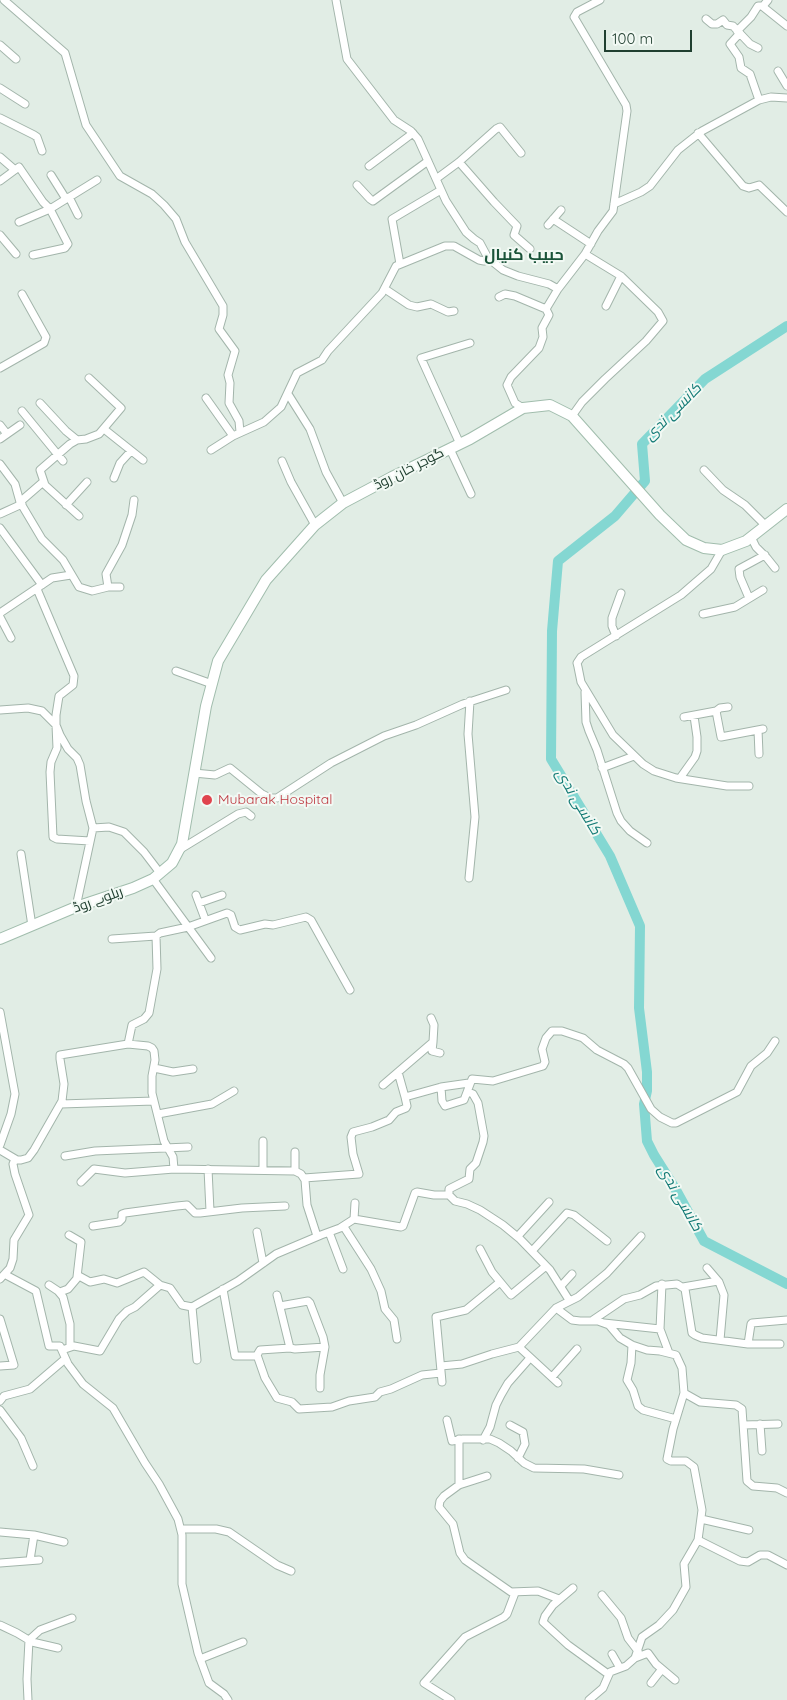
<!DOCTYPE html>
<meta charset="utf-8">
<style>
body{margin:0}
#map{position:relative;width:787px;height:1700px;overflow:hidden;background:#e1ede5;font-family:Quicksand,sans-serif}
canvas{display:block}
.scale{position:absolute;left:604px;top:30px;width:88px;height:22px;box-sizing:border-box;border:2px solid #203f30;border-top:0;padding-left:6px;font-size:15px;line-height:18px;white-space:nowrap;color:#203f30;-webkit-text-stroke:4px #f2f9f4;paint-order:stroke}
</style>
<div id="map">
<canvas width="787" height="1700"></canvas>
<div class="scale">100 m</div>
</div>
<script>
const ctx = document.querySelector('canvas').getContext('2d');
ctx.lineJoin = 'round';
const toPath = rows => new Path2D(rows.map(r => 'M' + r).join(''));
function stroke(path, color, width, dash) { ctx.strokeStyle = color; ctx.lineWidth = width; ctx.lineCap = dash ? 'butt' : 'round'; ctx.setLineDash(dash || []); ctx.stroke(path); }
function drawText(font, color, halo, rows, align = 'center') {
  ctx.font = font + ' Quicksand,Cairo,sans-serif'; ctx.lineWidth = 4; ctx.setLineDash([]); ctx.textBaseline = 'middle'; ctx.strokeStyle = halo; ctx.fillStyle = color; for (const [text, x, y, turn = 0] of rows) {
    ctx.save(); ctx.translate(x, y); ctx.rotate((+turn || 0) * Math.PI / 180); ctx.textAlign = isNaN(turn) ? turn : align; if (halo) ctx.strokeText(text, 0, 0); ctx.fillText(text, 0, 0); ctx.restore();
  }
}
stroke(toPath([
 [787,326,705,379,642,444,645,481,615,516,558,561,552,631,551,759,610,856,640,926,639,1008,647,1072,647,1091,644,1104,647,1141,654,1155,676,1190,704,1241,787,1284]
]), '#84d7d2', 10);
const street = toPath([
 [4,0,65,53,86,125,120,176,152,194,164,205,176,219,185,242,223,306,223,315,219,329,235,351,228,375,230,383,229,403,239,421,240,432],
 [336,0,347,59,394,120,411,131,418,139,446,201,466,232,474,239,480,243,488,258,503,270,518,276,549,284,558,289],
 [762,6,787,26],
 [706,19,712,24,717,24,723,20,727,25,733,26,750,44,758,48],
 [737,31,751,17,758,6,763,6,768,0],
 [740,33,730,44,739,57,741,68,750,74,759,100],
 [0,45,16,59],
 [778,71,787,86],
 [0,88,25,104],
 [0,118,34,135,37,137,42,151],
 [698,133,743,186,749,188,759,185,787,212],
 [0,157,15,170],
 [459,162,494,202,517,226,514,235,530,249],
 [369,166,413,133],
 [51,175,66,199],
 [436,179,459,162,496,129,500,127,521,153],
 [0,181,19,167,43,202,50,209,97,180],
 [357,185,370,199,373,201,428,161],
 [69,197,78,215],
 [614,204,641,192,650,186,678,150,702,131,759,100,771,97,787,98],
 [553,219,591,244],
 [19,222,50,209,68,244,65,248,33,255],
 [548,225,561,210],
 [0,235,16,254],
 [400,264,392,219,441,190],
 [385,289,409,305,417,307,431,304,448,312,454,311],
 [499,297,505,294,515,296,546,309],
 [606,306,621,276],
 [0,368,44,343,46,337,22,294],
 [288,394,310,429,326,472,343,503],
 [206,398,233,436,264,422,281,407,297,373,322,360,328,351,382,293,396,266,445,246,454,246,479,260,484,261,489,259],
 [40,403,66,431,77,440],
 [523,408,515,403,507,385,511,377,539,348,543,337,542,328,549,315,546,309,558,289,585,254],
 [22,411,63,461],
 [572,416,582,402,605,379,646,341,663,321,658,312,621,276,585,254,598,231,613,211,627,111,626,105,574,17,577,12,600,0],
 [0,425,7,434],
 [104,429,143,460],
 [0,439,20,425],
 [460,444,421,358,470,343],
 [450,449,471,494],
 [211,450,233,436],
 [282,461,291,482,315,525],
 [0,464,15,484,20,502,42,539,63,560,79,587,92,591,108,587,120,587],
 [704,470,723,490,745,505,766,526],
 [114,478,120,463,131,451],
 [20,502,43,482],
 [66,505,87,482],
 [0,514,22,504],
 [79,516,45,485,40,470,70,444,77,440,86,439,99,434,121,408,89,378],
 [0,528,42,585],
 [751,537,756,547,767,558,775,568],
 [722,550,711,569,681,595,581,657,577,663,578,667,581,682,613,735,643,764,654,771,676,778,727,786,749,786],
 [108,587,106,574,122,545,132,515,134,500],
 [37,589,74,676,73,685,59,696,56,715,56,725,60,735,68,749,77,758,80,765,86,801,93,828,76,907],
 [749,598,740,577,739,569,765,555],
 [0,613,52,578,71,575],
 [703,614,735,607,763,590],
 [0,617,11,638],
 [616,636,612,626,612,618,621,593],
 [176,671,212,684],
 [585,692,586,722,589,731,597,750,617,813,621,821,630,831,647,843],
 [0,710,28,708,42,711,56,725,57,748,51,762,50,772,53,837,57,839,90,841],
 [716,711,721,737,763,729],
 [684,717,716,711,720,708,728,707],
 [758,730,759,754],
 [602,768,634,756],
 [194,773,215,775,230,768,262,794,270,798,277,798,331,763,384,736,416,725,463,704,506,690],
 [680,778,695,757,697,751,697,737,694,716],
 [93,828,109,827,124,832,144,852,160,873],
 [179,850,238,814,246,812,251,816],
 [21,854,32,926],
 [469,878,475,817,468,734,470,701],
 [153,879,211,958],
 [196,895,205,919],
 [199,903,222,895],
 [112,939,156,936,160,933,188,927,227,913,231,915,235,927,240,930,265,924,273,925,306,917,311,920,350,990],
 [0,1012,15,1094,11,1114,0,1145],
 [433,1042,432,1051,440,1053],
 [128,1044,148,1046,152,1048,154,1051,155,1060,152,1076,152,1093,164,1141,173,1157,174,1169],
 [154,1068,173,1072,193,1069],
 [398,1072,405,1097],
 [383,1085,433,1042,434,1025,431,1018],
 [441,1087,442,1101,445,1106,464,1100,472,1079,493,1081,543,1066,545,1062,542,1049,546,1038,552,1031,562,1031,583,1038,597,1050,624,1064,628,1068,651,1109,660,1117,672,1123,676,1123,737,1092,751,1066,767,1053,775,1041],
 [61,1104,154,1101],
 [158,1114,212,1104,234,1091],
 [0,1150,17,1160,21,1160,28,1158,34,1150,62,1101,64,1084,60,1059,60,1055,128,1044,132,1025,144,1019,149,1013,157,969,156,936],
 [65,1156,95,1151,188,1147],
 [208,1169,210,1211],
 [263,1170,263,1141],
 [295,1171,295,1152],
 [304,1178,359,1174,353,1154,351,1137,353,1132,372,1127,389,1120,396,1112,406,1108,407,1106,405,1097,441,1087,469,1083],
 [81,1182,94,1169,125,1173,174,1169,295,1171,301,1174,305,1180,307,1205,317,1236],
 [449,1195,449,1189,469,1179,470,1169,476,1163,483,1142,484,1136,478,1103,473,1094,468,1092],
 [354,1219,355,1203],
 [93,1226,119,1222,122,1219,122,1214,125,1213,177,1206,187,1205,195,1213,200,1213,242,1208,285,1206],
 [344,1227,371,1269,381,1291,385,1309,394,1320,397,1339],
 [257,1232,263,1263],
 [329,1232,343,1269],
 [69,1235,81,1242,77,1277],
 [518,1236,549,1202],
 [480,1249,492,1272,511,1295,546,1266],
 [532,1251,567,1213,574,1215,607,1241],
 [707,1268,719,1282,724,1295,720,1340],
 [6,1275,36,1291,49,1346,60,1346,68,1364,83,1384,113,1408,145,1463,159,1484,178,1519,182,1535,182,1584,198,1653,209,1683,224,1694,228,1700],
 [0,1279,10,1268,13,1259,14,1240,29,1215,15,1174,13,1164,15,1159],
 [662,1284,660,1329,669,1353],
 [49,1285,58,1291,63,1297,70,1324,70,1347],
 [561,1286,572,1274],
 [683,1287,718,1281],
 [223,1289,235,1356,257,1356],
 [60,1292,68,1289,79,1276,90,1282,104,1279,117,1283,144,1272,160,1285],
 [277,1295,290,1348,260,1350,257,1355,265,1378,277,1398,292,1402,299,1409,332,1407,349,1401,375,1397,380,1392,391,1389,422,1375,441,1373],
 [280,1306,308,1301,310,1303,323,1337,325,1347,320,1375,320,1388],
 [192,1307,197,1360],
 [556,1308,572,1320,580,1321,598,1321,609,1325,620,1338,632,1345,647,1350,660,1351,676,1355,682,1368,684,1393,673,1429,667,1459,671,1461,686,1461,694,1467,702,1510,698,1540,684,1564,686,1587,673,1610,659,1625,642,1637,635,1658,626,1666,610,1672,603,1688,589,1700],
 [0,1319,14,1365,0,1366],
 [593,1320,624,1299,640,1295,656,1286,677,1284,685,1289,692,1333,695,1335,702,1338,748,1344,780,1344],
 [604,1323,660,1329],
 [748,1344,751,1324,752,1323,787,1320],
 [632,1345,631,1363,627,1380,633,1390,638,1406,643,1410,676,1419],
 [519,1347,558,1383],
 [290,1348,295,1349,325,1347],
 [62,1350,74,1346,100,1351,119,1319,127,1311,135,1307,160,1285,170,1288,182,1305,192,1307,238,1281,276,1254,321,1235,340,1228,354,1219,401,1227,403,1226,415,1193,417,1192,434,1195,449,1195,455,1201,467,1204,480,1210,503,1225,520,1239,550,1270,569,1300],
 [441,1366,462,1364,492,1354,519,1347,556,1308,578,1297,607,1273,641,1236],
 [552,1377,577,1349],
 [442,1382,436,1317,466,1310,500,1282],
 [684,1393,700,1402,736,1405,742,1409,747,1481,753,1486,777,1488,787,1493],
 [0,1401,4,1396,30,1389,65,1359],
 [0,1410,21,1438,33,1466],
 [447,1420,452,1441,463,1439,490,1439,499,1443,511,1451,524,1463,534,1468,584,1469,619,1475],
 [760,1424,762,1451],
 [510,1425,523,1432,525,1444,518,1458],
 [744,1425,778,1424],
 [459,1439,459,1485],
 [483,1440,490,1427,496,1405,501,1395,508,1383,530,1358],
 [487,1476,459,1485,444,1496,440,1501,439,1507,453,1524,460,1553,465,1560,511,1592,538,1591,559,1599],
 [701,1519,749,1530],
 [181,1529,216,1529,229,1532,277,1565,291,1571],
 [0,1532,34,1535,64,1542],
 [698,1540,740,1561,748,1562,760,1555,768,1555,787,1565],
 [30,1560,34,1535],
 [0,1563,39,1560],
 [573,1588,553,1605,545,1616,543,1622,568,1645,608,1674],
 [602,1595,621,1618,628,1638,638,1651],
 [0,1625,17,1633,32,1642,58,1648],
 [612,1654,620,1668],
 [635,1658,648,1653,656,1664,675,1680],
 [200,1659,243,1642],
 [651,1683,662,1669],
 [28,1700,27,1679,29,1640,40,1630,72,1618],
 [451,1700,424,1683,465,1637,504,1617,507,1614,515,1593]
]);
const secondary = toPath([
 [0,939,76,907,133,888,153,879,172,863,182,844,206,706,218,661,266,580,315,525,343,503,392,477,470,439,523,408,550,405,572,416,660,515,686,540,704,548,722,550,746,541,787,509]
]);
stroke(street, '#a3b5ab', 9);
stroke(secondary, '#a1bdad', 12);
stroke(street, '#fff', 7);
stroke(secondary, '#fff', 10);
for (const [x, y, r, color] of [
 [207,800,6,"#e0444e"]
]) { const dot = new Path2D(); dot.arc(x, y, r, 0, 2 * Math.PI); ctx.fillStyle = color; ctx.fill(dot); stroke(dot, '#f2f9f4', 2); }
drawText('14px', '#203f30', '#f2f9f4', [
 ["گوجر خان روڈ",409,469,-27],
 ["ریلوے روڈ",98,900,-20]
]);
drawText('14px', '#be3a42', '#f2f9f4', [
 ["Mubarak Hospital",218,800]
], 'left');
drawText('italic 15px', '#147b76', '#f2f9f4', [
 ["کانسی ندی",673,412,-45],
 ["کانسی ندی",578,802,59],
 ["کانسی ندی",680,1198,60]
]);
drawText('bold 16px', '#1a5339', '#f2f9f4', [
 ["حبیب کنیال",524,255]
]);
</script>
